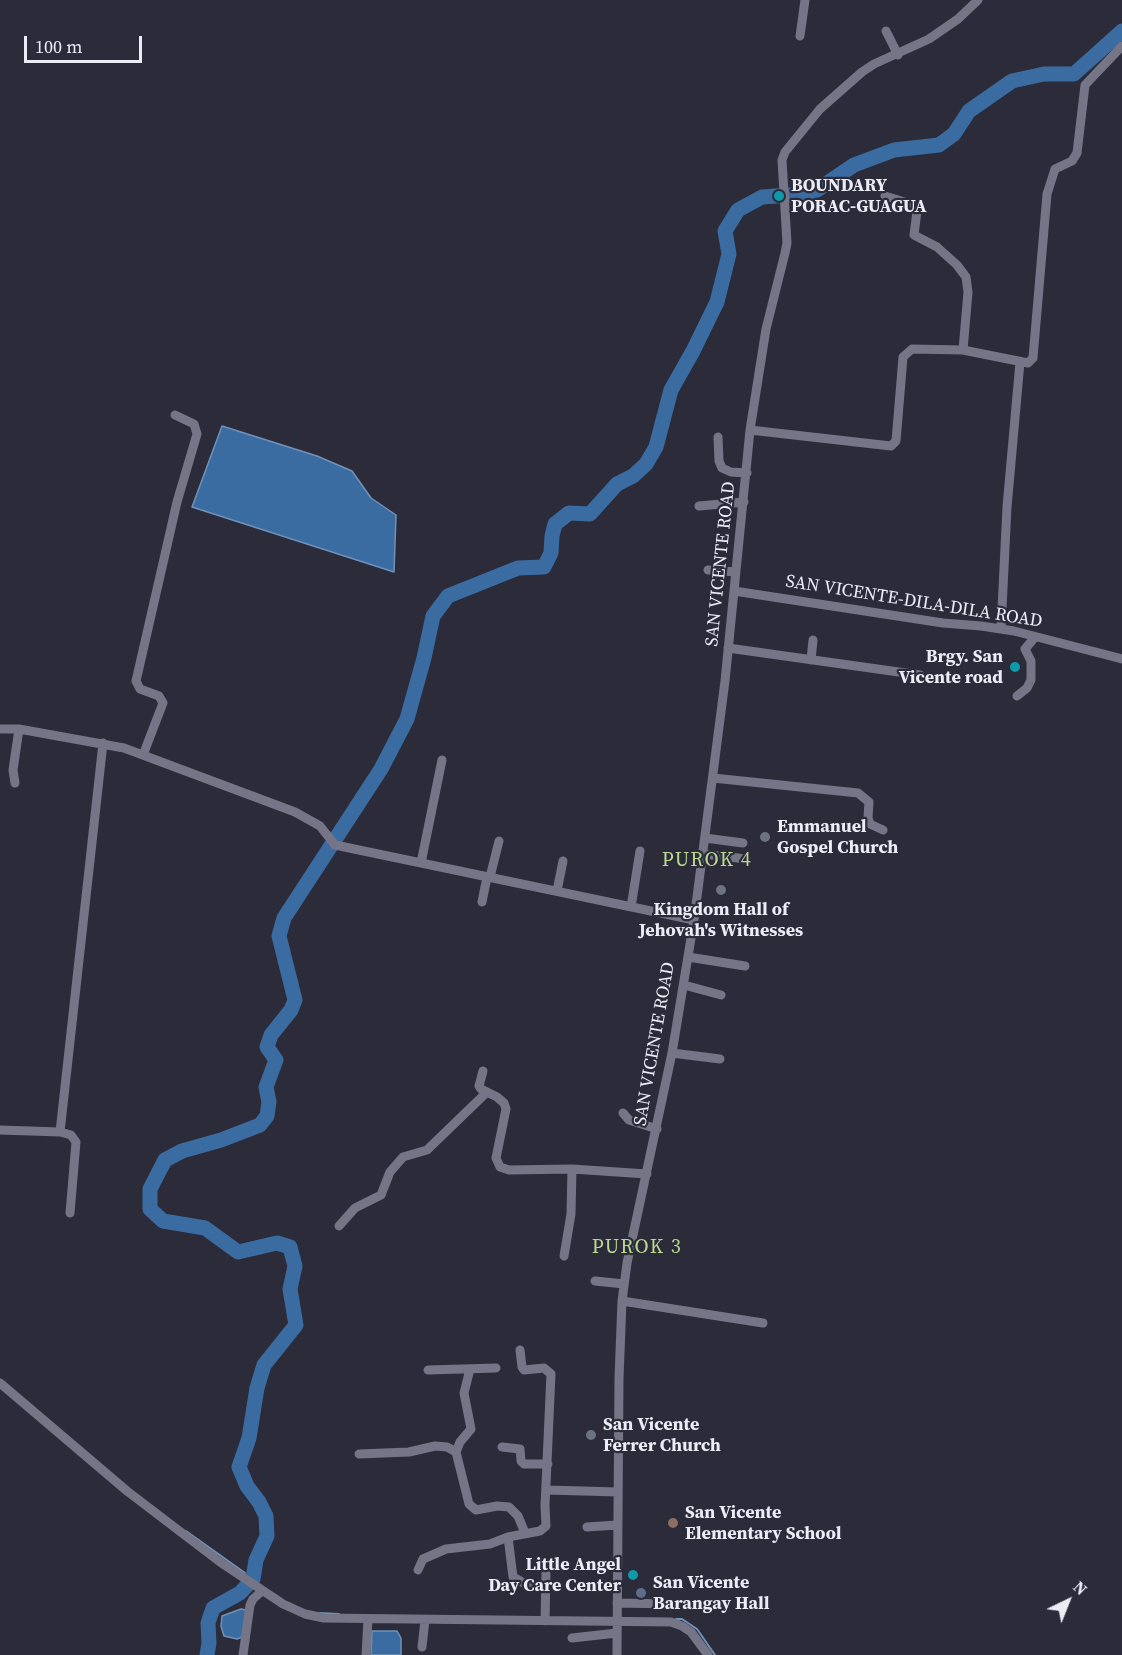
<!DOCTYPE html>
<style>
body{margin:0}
#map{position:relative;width:1122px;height:1655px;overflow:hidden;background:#2b2b3a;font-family:"Source Serif 4",serif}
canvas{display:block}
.north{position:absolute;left:1038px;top:1571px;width:60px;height:60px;-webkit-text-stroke:4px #2b2b3a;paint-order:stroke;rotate:43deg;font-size:16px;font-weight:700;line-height:24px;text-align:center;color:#ebecf6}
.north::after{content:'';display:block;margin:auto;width:21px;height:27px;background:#ebecf6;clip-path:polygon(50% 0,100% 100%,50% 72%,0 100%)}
.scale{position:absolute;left:24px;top:36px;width:118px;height:27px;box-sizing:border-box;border:3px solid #ebecf6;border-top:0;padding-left:8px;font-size:18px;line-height:21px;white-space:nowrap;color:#ebecf6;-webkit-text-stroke:4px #2b2b3a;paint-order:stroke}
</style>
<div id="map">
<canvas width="1122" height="1655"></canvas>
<div class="north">N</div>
<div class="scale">100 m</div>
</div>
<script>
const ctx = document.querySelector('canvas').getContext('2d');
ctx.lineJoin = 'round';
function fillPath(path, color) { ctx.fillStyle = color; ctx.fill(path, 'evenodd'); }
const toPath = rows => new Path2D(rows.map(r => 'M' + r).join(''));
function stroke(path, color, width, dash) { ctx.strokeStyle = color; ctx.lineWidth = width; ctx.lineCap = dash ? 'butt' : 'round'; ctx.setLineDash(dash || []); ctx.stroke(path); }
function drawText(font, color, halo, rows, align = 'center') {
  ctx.font = font + ' "Source Serif 4",serif'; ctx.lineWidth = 4.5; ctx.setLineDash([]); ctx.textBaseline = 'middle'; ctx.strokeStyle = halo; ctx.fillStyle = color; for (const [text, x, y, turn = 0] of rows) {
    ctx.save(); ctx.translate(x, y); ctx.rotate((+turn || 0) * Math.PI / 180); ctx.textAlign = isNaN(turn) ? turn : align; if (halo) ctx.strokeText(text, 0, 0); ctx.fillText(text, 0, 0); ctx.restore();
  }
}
const water = toPath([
 [222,426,317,456,352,471,371,498,396,515,394,572,192,507,222,426],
 [241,1609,246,1610,242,1637,237,1639,224,1636,221,1626,222,1616,241,1609],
 [372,1631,397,1631,401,1638,401,1655,371,1655,372,1631]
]);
fillPath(water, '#3b6ca1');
stroke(water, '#7092ba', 1.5);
stroke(toPath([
 [186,1531,245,1573],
 [320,1613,339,1614],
 [676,1619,682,1619,697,1629,715,1655]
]), '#7092ba', 2);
stroke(toPath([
 [207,1655,209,1643,208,1623,213,1608,240,1593,253,1579,256,1560,267,1536,266,1516,259,1502,247,1486,239,1467,249,1438,257,1388,264,1365,296,1325,290,1289,295,1266,290,1247,277,1243,238,1252,205,1228,163,1221,150,1209,150,1189,165,1160,182,1151,221,1140,260,1125,267,1116,269,1102,266,1087,276,1060,267,1047,271,1035,291,1010,295,1000,279,936,284,918,381,769,407,719,424,658,433,616,448,596,518,568,544,567,551,553,552,536,555,524,569,513,590,514,617,484,633,476,646,464,656,447,671,390,693,351,717,302,729,254,725,231,738,210,762,197,803,194,817,190,854,165,894,150,939,145,954,134,969,111,1012,81,1044,74,1074,74,1122,31]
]), '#3b6ca1', 15);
stroke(toPath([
 [886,31,898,55],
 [800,36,805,0],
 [885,196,911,204,915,207,917,211,914,235,937,247,957,265,966,277,968,292,963,350],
 [750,430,891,446,896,441,903,357,912,349,963,350,1028,363,1033,358,1047,194,1055,169,1072,161,1077,153,1085,85,1122,46],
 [718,437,719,461,722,468,731,472,747,473],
 [699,506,744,502],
 [708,570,736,572],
 [734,591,943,623,981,626,1014,631,1122,659],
 [1001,629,1007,507,1020,362],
 [728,648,920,675],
 [811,660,813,640],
 [1017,696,1027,688,1031,680,1031,661,1025,649,1035,637],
 [0,729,19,729,124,748,295,812,320,826,335,845,694,920],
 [143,755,163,703,159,696,140,689,136,681,177,502,197,434,194,424,175,415],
 [713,778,858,793,869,802,868,818,870,824,883,830],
 [15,783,13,770,19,729],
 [705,838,743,843],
 [703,854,746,859],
 [421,863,442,760],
 [490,877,499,841],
 [557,891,563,861],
 [482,902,487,877],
 [631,907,640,851],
 [688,957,745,966],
 [684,985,721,995],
 [672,1053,720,1059],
 [483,1071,479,1086,481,1089,497,1097,504,1103,506,1109,496,1158,500,1167,509,1170,572,1169,647,1174],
 [623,1113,629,1120,657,1129],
 [0,1130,60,1132,103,743],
 [60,1132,71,1135,76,1142,70,1213],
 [339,1226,355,1208,381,1195,390,1172,403,1157,427,1150,486,1093],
 [564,1256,571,1214,572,1169],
 [595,1281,624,1284],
 [622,1301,763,1323],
 [470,1369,464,1393,471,1429,460,1442,456,1452,469,1504,476,1510,497,1506,509,1507,518,1516,525,1533],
 [428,1370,496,1368],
 [0,1383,127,1491,220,1562,283,1604,305,1614,324,1618,671,1622,682,1626,691,1632,708,1655],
 [502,1447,520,1449,521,1461,524,1464,548,1464],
 [359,1454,409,1452,435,1446,447,1447,456,1452],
 [547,1490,618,1492],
 [587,1527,617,1525],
 [508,1537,513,1577,527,1585,546,1588],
 [598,1567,617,1567],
 [418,1570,423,1559,446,1549,490,1544,508,1537,540,1531,546,1526,545,1506,551,1374,544,1368,524,1370,522,1367,520,1350],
 [617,1603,674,1604],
 [545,1621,546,1574],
 [572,1638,617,1633],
 [422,1647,425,1620],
 [243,1655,250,1605,253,1599,262,1591],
 [366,1655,368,1619],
 [617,1655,619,1378,622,1301,627,1263,672,1053,694,920,725,681,750,430,766,329,785,253,787,243,782,160,785,152,820,109,862,72,874,64,929,39,958,19,978,0]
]), '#757587', 9);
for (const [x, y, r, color] of [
 [779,196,6,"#0f9aa8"],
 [1015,667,6,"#0f9aa8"],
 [765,837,6,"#6b7280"],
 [721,890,6,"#6b7280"],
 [591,1435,6,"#6b7280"],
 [673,1523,6,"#8d6e63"],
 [633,1575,6,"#0f9aa8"],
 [641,1593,6,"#5c6f8a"]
]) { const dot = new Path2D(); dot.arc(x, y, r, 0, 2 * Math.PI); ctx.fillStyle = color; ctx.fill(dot); stroke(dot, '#2b2b3a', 2); }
drawText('bold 18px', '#ebecf6', '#2b2b3a', [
 ["BOUNDARY",791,186],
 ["PORAC-GUAGUA",791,207],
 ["Brgy. San",1003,657,"right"],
 ["Vicente road",1003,678,"right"],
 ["Emmanuel",777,827],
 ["Gospel Church",777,848],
 ["Kingdom Hall of",721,910,"center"],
 ["Jehovah's Witnesses",721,931,"center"],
 ["San Vicente",603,1425],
 ["Ferrer Church",603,1446],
 ["San Vicente",685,1513],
 ["Elementary School",685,1534],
 ["Little Angel",621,1565,"right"],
 ["Day Care Center",621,1586,"right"],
 ["San Vicente",653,1583],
 ["Barangay Hall",653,1604]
], 'left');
drawText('18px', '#ebecf6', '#2b2b3a', [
 ["SAN VICENTE ROAD",721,564,-84],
 ["SAN VICENTE-DILA-DILA ROAD",914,602,9],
 ["SAN VICENTE ROAD",655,1044,-80]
]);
ctx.letterSpacing = '1.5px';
drawText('20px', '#bad891', '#2b2b3a', [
 ["PUROK 4",707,861],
 ["PUROK 3",637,1248]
]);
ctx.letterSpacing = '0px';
</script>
